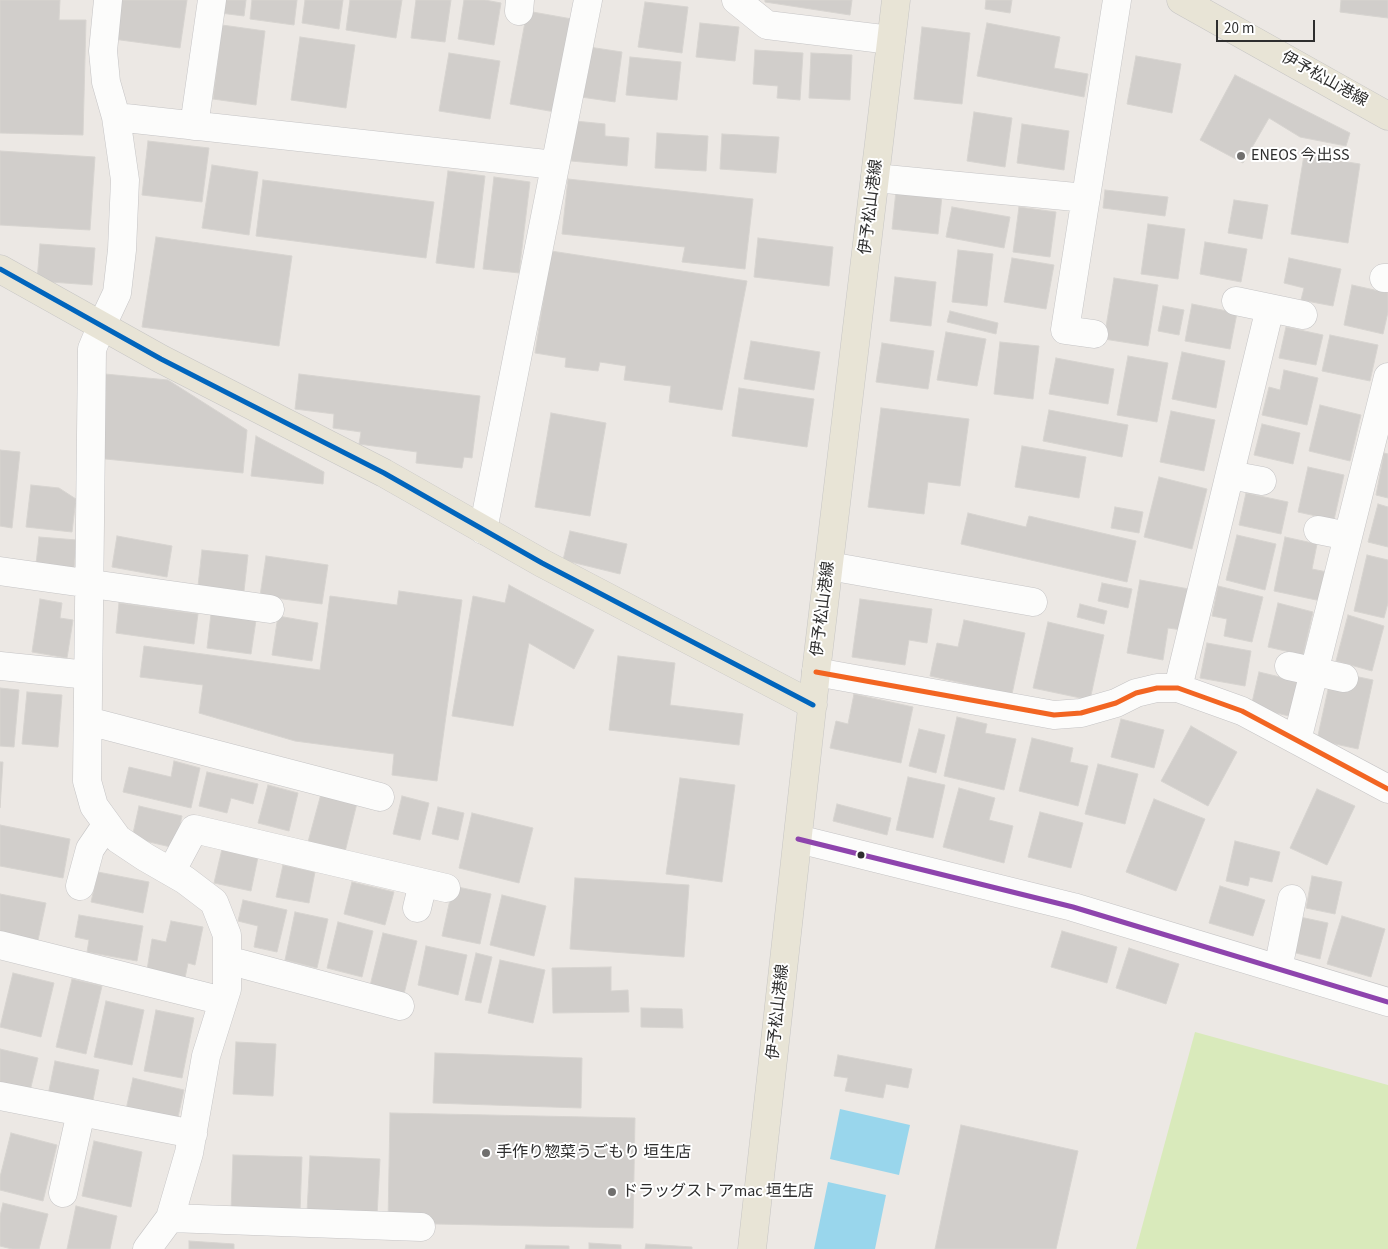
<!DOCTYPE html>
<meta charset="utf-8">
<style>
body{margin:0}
#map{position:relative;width:1388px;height:1249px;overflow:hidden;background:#ece8e4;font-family:"Source Sans 3",sans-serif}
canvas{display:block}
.scale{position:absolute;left:1216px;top:20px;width:99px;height:22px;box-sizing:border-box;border:2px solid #2e2e2e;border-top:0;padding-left:6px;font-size:15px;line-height:18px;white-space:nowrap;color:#2e2e2e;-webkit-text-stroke:4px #fff;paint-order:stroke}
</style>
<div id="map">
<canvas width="1388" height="1249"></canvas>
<div class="scale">20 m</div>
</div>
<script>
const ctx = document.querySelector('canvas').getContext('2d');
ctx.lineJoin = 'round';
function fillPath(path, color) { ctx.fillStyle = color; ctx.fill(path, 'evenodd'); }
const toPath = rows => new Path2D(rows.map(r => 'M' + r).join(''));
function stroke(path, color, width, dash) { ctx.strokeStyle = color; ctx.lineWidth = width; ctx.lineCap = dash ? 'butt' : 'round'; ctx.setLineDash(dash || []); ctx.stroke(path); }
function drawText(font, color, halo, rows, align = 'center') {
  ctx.font = font + ' "Source Sans 3","Noto Sans JP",sans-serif'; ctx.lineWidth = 4; ctx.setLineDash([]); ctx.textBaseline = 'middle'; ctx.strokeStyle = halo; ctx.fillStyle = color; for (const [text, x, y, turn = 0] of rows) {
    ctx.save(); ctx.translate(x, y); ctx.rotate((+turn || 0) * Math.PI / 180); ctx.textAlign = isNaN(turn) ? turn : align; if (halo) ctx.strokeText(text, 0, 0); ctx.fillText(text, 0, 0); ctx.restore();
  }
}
fillPath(toPath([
 [1195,1032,1388,1085,1388,1249,1136,1249]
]), '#d9eabb');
fillPath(toPath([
 [840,1109,910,1125,899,1175,830,1159],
 [828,1182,886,1195,875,1249,814,1249]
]), '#99d6ec');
const building = toPath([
 [0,0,60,0,59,20,86,20,83,135,0,133,0,0],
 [118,0,187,0,180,48,113,39,118,0],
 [222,0,246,0,244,16,220,13,222,0],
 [252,0,297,0,294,25,250,19,252,0],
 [305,0,343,0,339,29,302,23,305,0],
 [350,0,402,0,396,38,346,30,350,0],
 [416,0,451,0,445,42,411,38,416,0],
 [464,0,485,0,501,3,494,45,458,39,464,0],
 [765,0,852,0,850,15,765,2,765,0],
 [986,0,1012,0,1010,13,985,9,986,0],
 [1341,0,1388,0,1388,18,1340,12,1341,0],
 [645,2,688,7,682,53,638,47,645,2],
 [527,11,572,19,555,112,510,104,527,11],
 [700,23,739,27,735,61,696,57,700,23],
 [987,23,1060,37,1054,68,1088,74,1084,97,977,76,987,23],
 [222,25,265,31,256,105,213,99,222,25],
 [922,27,970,33,962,104,914,99,922,27],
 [300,37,355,45,346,108,291,100,300,37],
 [589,47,622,52,615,102,581,97,589,47],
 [755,50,803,53,800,100,777,98,778,86,753,84,755,50],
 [449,53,500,61,490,119,439,111,449,53],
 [811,53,852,55,850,100,809,98,811,53],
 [1136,56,1181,64,1172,113,1127,104,1136,56],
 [630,57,681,62,677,100,626,95,630,57],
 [1235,75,1350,133,1346,146,1300,137,1269,118,1243,163,1200,140,1235,75],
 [974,112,1012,118,1005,167,967,161,974,112],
 [575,121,605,124,605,136,629,138,627,166,571,161,575,121],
 [1022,124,1069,131,1064,170,1017,163,1022,124],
 [657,133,708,136,706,171,655,168,657,133],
 [722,134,779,137,776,173,720,169,722,134],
 [148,141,209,148,202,202,142,195,148,141],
 [0,151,95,157,90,230,0,225,0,151],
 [1304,155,1360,164,1348,243,1291,234,1304,155],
 [212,165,258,172,249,235,202,228,212,165],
 [448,171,485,176,474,268,436,263,448,171],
 [494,177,530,182,519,273,483,269,494,177],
 [568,179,753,199,745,269,682,262,685,247,562,234,568,179],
 [263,180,434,202,426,258,256,236,263,180],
 [1105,190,1168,197,1165,216,1103,208,1105,190],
 [896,191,942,196,938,234,892,229,896,191],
 [1234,200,1268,205,1262,239,1228,233,1234,200],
 [952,207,1010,217,1004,248,946,237,952,207],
 [1019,207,1056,212,1050,257,1013,252,1019,207],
 [1148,224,1185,229,1178,279,1141,274,1148,224],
 [156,237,292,256,279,346,142,327,156,237],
 [758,238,833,247,829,286,754,277,758,238],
 [1205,242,1247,249,1241,282,1200,274,1205,242],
 [40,244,95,248,92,285,37,281,40,244],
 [958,250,993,254,987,306,952,302,958,250],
 [551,251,747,281,722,410,669,402,671,386,624,380,626,366,600,362,598,371,565,367,566,358,535,353,551,251],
 [1012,258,1054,265,1046,309,1004,302,1012,258],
 [1289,258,1341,269,1333,306,1301,300,1304,288,1284,283,1289,258],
 [895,277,936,282,931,326,890,321,895,277],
 [1114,278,1158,285,1148,346,1104,339,1114,278],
 [1352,285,1388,293,1388,312,1383,334,1344,325,1352,285],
 [1192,304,1237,313,1230,349,1185,341,1192,304],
 [1163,306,1184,310,1179,335,1158,331,1163,306],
 [950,311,998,323,996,334,947,322,950,311],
 [1286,327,1323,335,1316,365,1279,358,1286,327],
 [946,332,986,339,977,386,937,380,946,332],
 [1330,335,1378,345,1370,381,1322,371,1330,335],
 [751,341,820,352,814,390,744,379,751,341],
 [1000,342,1039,346,1033,399,994,394,1000,342],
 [882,343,934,351,928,389,876,382,882,343],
 [1182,352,1225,361,1216,408,1172,399,1182,352],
 [1128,356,1168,363,1157,422,1117,415,1128,356],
 [1056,358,1114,369,1108,404,1049,394,1056,358],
 [1284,370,1318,378,1307,425,1262,415,1269,387,1280,390,1284,370],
 [105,374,168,380,247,430,243,473,96,458,105,374],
 [299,374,480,396,472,458,464,457,462,468,416,463,417,452,359,444,361,432,333,428,334,414,295,409,299,374],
 [739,388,814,399,807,447,732,436,739,388],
 [1320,405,1361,415,1350,461,1309,451,1320,405],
 [881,408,969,419,960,486,928,482,924,514,868,507,881,408],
 [1049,410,1128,425,1122,457,1043,441,1049,410],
 [1171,411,1215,420,1204,471,1160,462,1171,411],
 [551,413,606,423,590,516,535,507,551,413],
 [1262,424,1300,433,1293,464,1254,455,1262,424],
 [256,436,324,472,323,484,251,476,256,436],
 [1022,446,1086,457,1079,498,1015,487,1022,446],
 [0,450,20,452,12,528,0,526,0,450],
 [1384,453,1388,454,1388,498,1376,495,1384,453],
 [1308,467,1344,475,1334,520,1298,512,1308,467],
 [1159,477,1207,489,1192,549,1144,537,1159,477],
 [31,485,59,488,76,499,72,532,26,527,31,485],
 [1246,493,1288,502,1281,534,1239,525,1246,493],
 [1378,504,1388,507,1388,547,1368,542,1378,504],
 [1115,507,1143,512,1139,533,1111,528,1115,507],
 [968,513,1026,527,1029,516,1136,541,1127,582,961,544,968,513],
 [570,531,627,544,620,574,563,560,570,531],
 [1237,535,1276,544,1265,590,1226,580,1237,535],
 [117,536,172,546,167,577,112,567,117,536],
 [39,537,77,540,74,568,36,564,39,537],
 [1285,537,1317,544,1312,569,1327,572,1321,601,1274,591,1285,537],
 [202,550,248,555,244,591,198,586,202,550],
 [1367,555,1388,560,1388,603,1384,618,1354,611,1367,555],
 [266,556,328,565,322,604,260,596,266,556],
 [1140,580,1189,589,1182,630,1168,628,1163,660,1127,653,1140,580],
 [1102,583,1132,589,1128,608,1098,601,1102,583],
 [509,585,594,630,574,669,529,643,513,726,452,716,473,596,505,603,509,585],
 [1218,586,1263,597,1252,642,1224,636,1227,619,1212,616,1218,586],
 [399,591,462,600,437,781,392,775,394,754,295,741,199,713,203,685,140,677,144,646,320,670,330,596,397,605,399,591],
 [40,599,62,603,60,618,73,620,67,658,32,652,40,599],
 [860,599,932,609,927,643,909,640,905,665,852,657,860,599],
 [119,603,198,614,194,644,116,633,119,603],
 [1278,603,1313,612,1303,655,1268,647,1278,603],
 [1080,604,1107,611,1104,624,1077,617,1080,604],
 [211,614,256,620,251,654,207,648,211,614],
 [1348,615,1384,626,1372,671,1336,661,1348,615],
 [278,616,318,623,312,661,272,655,278,616],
 [964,620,1025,633,1012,694,930,676,937,643,958,647,964,620],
 [1048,622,1104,635,1090,700,1033,688,1048,622],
 [1207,643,1251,651,1245,686,1200,678,1207,643],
 [618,656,675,663,670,705,743,714,739,745,609,730,618,656],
 [1259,672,1301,682,1293,717,1251,707,1259,672],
 [1354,676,1373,680,1358,749,1317,740,1329,685,1351,690,1354,676],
 [0,688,19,690,14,747,0,746,0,688],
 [27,692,62,695,58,747,22,744,27,692],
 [854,694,913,707,901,763,830,748,836,721,848,724,854,694],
 [957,717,987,724,985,733,1016,739,1004,790,944,776,957,717],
 [1121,719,1164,730,1154,768,1111,757,1121,719],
 [1191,726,1237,752,1208,806,1161,781,1191,726],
 [919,729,945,735,936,773,909,766,919,729],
 [1032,738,1073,748,1070,762,1088,766,1078,806,1019,791,1032,738],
 [174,761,200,768,191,808,123,792,129,767,171,777,174,761],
 [0,762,3,762,0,808,0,762],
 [1098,764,1138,774,1125,824,1085,814,1098,764],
 [207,772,258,784,253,804,231,798,227,813,199,806,207,772],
 [908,777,945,785,933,838,896,830,908,777],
 [680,778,735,785,722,882,666,874,680,778],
 [268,785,298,793,289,831,258,823,268,785],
 [959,788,995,798,989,820,1013,826,1004,863,943,847,959,788],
 [1317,789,1355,806,1327,865,1290,848,1317,789],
 [321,794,357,803,345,852,308,842,321,794],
 [402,796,429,803,420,840,393,834,402,796],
 [1154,799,1205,819,1176,891,1126,872,1154,799],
 [837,804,891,818,887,835,833,821,837,804],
 [139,806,182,816,175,848,132,838,139,806],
 [438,807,464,813,458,840,432,834,438,807],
 [1040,812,1083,823,1071,868,1028,857,1040,812],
 [472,813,533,828,519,883,459,868,472,813],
 [0,825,70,839,63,878,0,866,0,825],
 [1235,841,1280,852,1272,882,1250,877,1248,886,1226,881,1235,841],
 [222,849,258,857,251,891,214,883,222,849],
 [283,865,315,872,309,903,276,897,283,865],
 [98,872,149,882,143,913,91,902,98,872],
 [1312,876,1342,882,1335,914,1306,908,1312,876],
 [575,878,689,885,684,957,570,949,575,878],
 [352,882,394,892,385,925,344,914,352,882],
 [453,886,491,894,480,944,442,936,453,886],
 [1220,886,1265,900,1253,936,1209,923,1220,886],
 [0,894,46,903,38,940,0,932,0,894],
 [502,895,546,906,534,956,490,945,502,895],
 [243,900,287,910,277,952,254,947,258,926,238,921,243,900],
 [295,912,328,919,317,968,285,960,295,912],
 [79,915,143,926,137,961,87,952,89,940,75,937,79,915],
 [1342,916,1385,929,1371,977,1327,964,1342,916],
 [1300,917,1328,923,1320,959,1292,952,1300,917],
 [171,921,203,927,195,965,188,963,185,978,147,970,152,939,166,942,171,921],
 [338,922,373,931,362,977,327,968,338,922],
 [1062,931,1117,947,1107,983,1051,967,1062,931],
 [383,933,417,941,403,998,369,990,383,933],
 [426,946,467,955,458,995,418,985,426,946],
 [1129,948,1179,964,1166,1004,1116,988,1129,948],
 [476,953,492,957,481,1003,465,1000,476,953],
 [500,960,545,970,533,1023,488,1013,500,960],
 [611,967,611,991,628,990,629,1012,553,1013,552,968,611,967],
 [13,973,54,983,41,1037,0,1027,13,973],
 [72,979,102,986,86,1054,56,1047,72,979],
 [106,1001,144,1010,132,1065,94,1057,106,1001],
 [641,1008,682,1009,683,1028,641,1027,641,1008],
 [156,1010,194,1018,182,1078,144,1071,156,1010],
 [236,1042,276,1044,273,1096,233,1094,236,1042],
 [0,1049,38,1058,29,1095,0,1088,0,1049],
 [435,1053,582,1058,581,1108,433,1103,435,1053],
 [838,1055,912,1069,908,1088,886,1084,883,1098,845,1091,848,1078,834,1076,838,1055],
 [55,1061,99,1070,92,1105,48,1095,55,1061],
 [133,1078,184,1090,176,1126,125,1114,133,1078],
 [390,1113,635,1118,633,1228,388,1223,390,1113],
 [961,1125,1078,1151,1056,1249,935,1249,961,1125],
 [11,1133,57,1145,43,1201,0,1190,0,1177,11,1133],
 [94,1141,142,1152,131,1207,82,1196,94,1141],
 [233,1155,302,1157,300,1212,231,1211,233,1155],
 [310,1156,380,1159,377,1216,307,1212,310,1156],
 [3,1203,48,1214,39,1249,12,1249,0,1246,0,1216,3,1203],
 [76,1206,117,1216,110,1249,67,1249,76,1206],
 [189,1241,234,1244,234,1249,189,1249,189,1241],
 [589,1243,621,1245,621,1249,589,1249,589,1243],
 [646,1244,692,1247,692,1249,645,1249,646,1244],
 [526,1245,569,1246,569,1249,525,1249,526,1245]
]);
fillPath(building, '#d1cecb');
stroke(building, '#d7d4d0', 1);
const street = toPath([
 [108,0,103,51,106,82,116,117,125,180,122,250,117,293,102,325,92,349,87,781,94,806,118,839,145,857,185,880,214,902,227,935,227,989,206,1056,189,1153,170,1218,147,1249],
 [736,0,767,25,891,40],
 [519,11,520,0],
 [116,117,555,165],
 [194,126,212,0],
 [875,178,1086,198],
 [1384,278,1388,278],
 [1236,301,1303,315],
 [1094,334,1065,330,1117,0],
 [1230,475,1262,481],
 [483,530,588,0],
 [1318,530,1348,536],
 [829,566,1033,602],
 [0,571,270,609],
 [0,666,88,675],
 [1289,666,1344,678],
 [816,672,1054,715,1081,713,1116,703,1136,693,1157,688,1178,688,1242,711,1388,789],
 [1178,688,1270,308],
 [88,721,380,797],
 [1297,740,1388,377],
 [798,839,1073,907,1388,1002],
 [171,872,194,829,446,888],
 [80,886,90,849,107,824],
 [417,908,423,883],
 [0,945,223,1001],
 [227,960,400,1006],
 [1278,969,1292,899],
 [0,1096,193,1134],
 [63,1193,81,1112],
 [170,1218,421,1227]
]);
const primary = toPath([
 [1181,0,1388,116],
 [0,269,161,359,384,473,542,563,813,705],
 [752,1249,816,672,896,0]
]);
stroke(street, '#c5c4c5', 29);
stroke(primary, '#c6c5c4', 29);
stroke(street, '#fcfcfb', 28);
stroke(primary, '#e8e4d6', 28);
stroke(toPath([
 [0,269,161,359,384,473,542,563,813,705]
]), '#0065bd', 5);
stroke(toPath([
 [816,672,1054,715,1081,713,1116,703,1136,693,1157,688,1178,688,1242,711,1388,789]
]), '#f26522', 5);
stroke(toPath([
 [798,839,1073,907,1388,1002]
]), '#8e44ad', 5);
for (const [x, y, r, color] of [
 [1241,156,5,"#706f6e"],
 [861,855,4.5,"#2e2e2e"],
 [486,1153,5,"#706f6e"],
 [612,1192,5,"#706f6e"]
]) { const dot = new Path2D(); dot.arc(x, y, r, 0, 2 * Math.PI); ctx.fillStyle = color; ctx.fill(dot); stroke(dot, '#fff', 2); }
drawText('16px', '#2e2e2e', '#fff', [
 ["伊予松山港線",1324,80,29],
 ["伊予松山港線",872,207,-83],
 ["伊予松山港線",824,609,-83],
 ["伊予松山港線",779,1012,-84]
]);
drawText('16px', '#2e2e2e', '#fff', [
 ["ENEOS 今出SS",1251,156],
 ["手作り惣菜うごもり 垣生店",496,1153],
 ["ドラッグストアmac 垣生店",622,1192]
], 'left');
</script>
